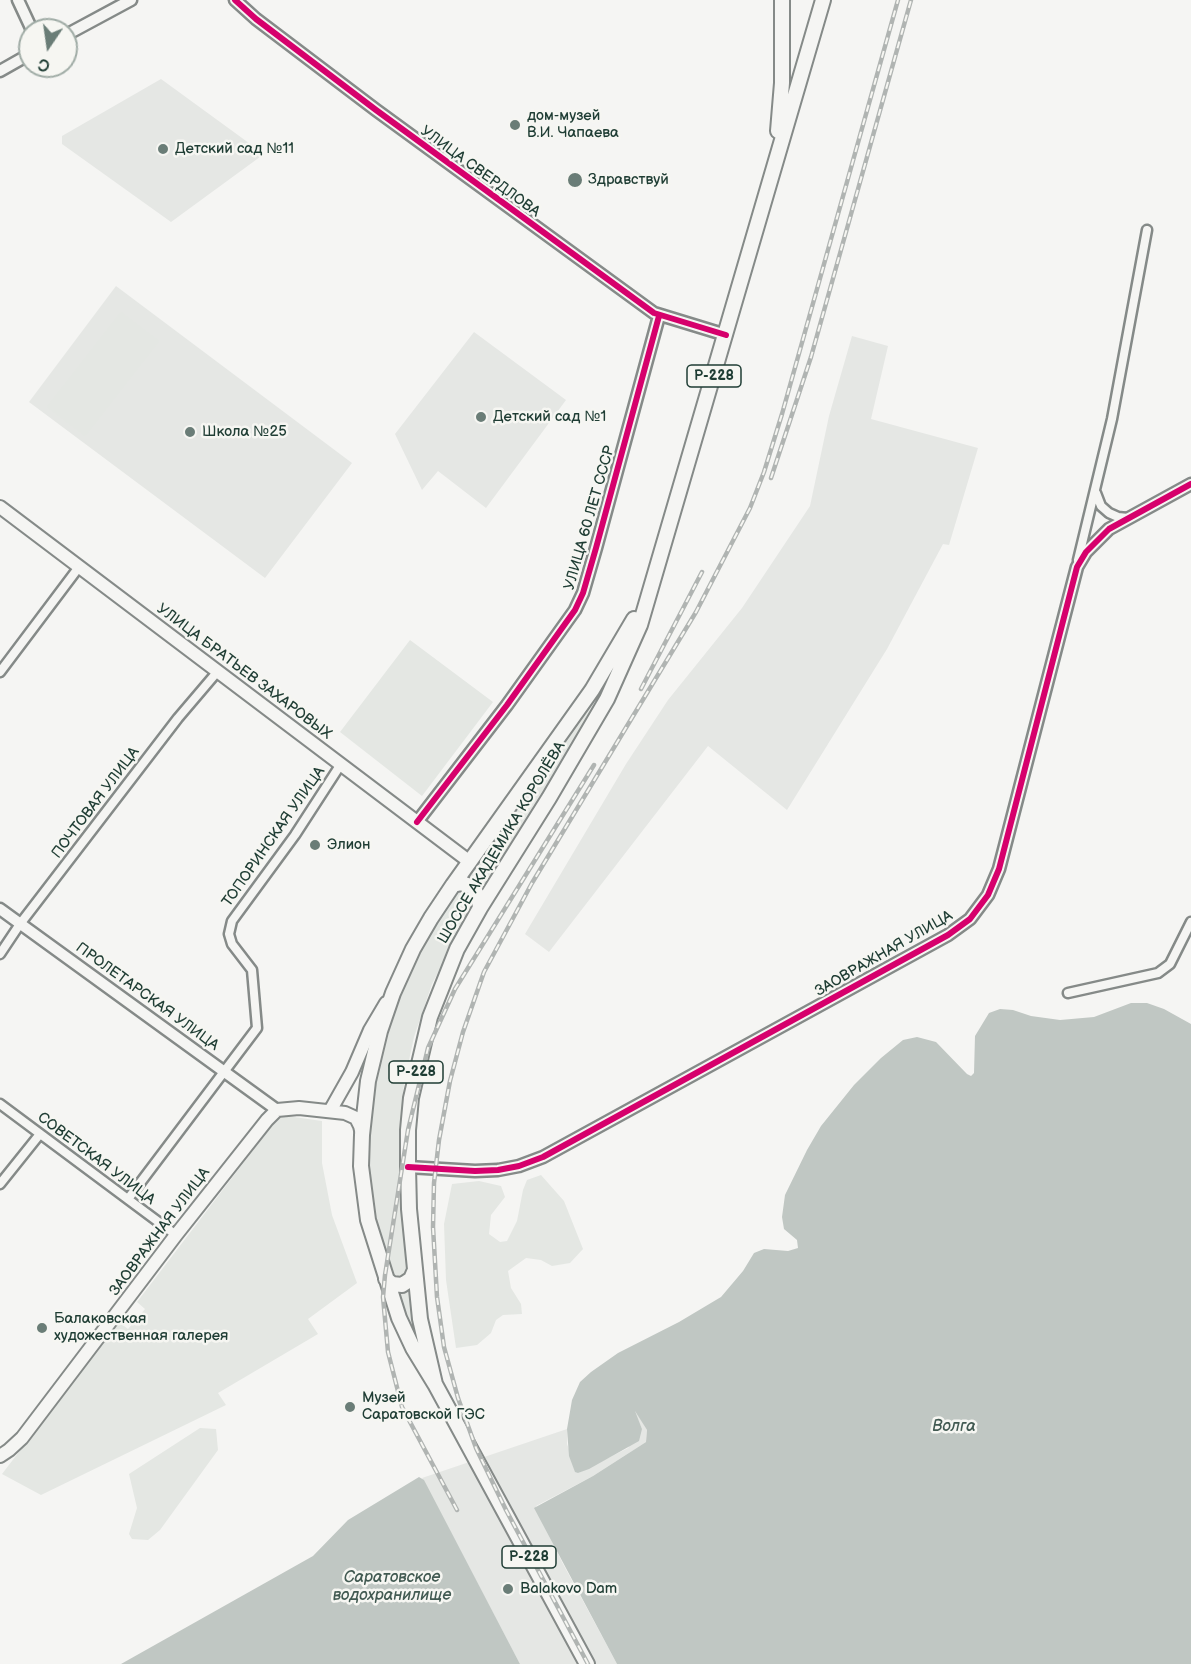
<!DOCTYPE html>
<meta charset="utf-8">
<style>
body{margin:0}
#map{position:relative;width:1191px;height:1664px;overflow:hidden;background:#f5f5f3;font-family:"Balsamiq Sans",sans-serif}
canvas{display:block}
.north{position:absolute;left:18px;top:18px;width:60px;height:60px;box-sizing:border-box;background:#f6f6f2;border:2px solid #a0aca6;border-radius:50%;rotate:193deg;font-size:16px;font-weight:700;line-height:24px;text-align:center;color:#1f3d34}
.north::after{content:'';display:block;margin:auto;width:21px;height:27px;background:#6a7d77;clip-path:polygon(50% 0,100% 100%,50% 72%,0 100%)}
</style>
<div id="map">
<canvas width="1191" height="1664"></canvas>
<div class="north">С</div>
</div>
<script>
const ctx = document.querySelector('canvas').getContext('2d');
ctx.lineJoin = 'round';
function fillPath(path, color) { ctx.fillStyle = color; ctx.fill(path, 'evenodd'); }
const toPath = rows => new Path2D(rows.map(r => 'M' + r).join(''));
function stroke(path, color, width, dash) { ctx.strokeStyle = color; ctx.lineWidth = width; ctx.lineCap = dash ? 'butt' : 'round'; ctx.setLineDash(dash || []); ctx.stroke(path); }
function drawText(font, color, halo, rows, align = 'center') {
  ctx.font = font + ' "Balsamiq Sans",sans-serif'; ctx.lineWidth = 5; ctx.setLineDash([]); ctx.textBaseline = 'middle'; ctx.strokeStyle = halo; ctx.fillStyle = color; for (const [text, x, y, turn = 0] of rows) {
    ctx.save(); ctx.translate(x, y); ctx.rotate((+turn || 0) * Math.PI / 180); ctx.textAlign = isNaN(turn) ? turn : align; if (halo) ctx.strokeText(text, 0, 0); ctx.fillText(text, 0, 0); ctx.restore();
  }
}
fillPath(toPath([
 [161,79,264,154,171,222,62,144,62,136],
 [116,286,352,463,265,578,29,402],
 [474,332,566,400,486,508,438,471,422,490,395,434],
 [852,336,888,346,871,419,978,448,949,545,943,544,887,649,787,810,708,746,549,952,525,934,626,764,668,700,742,608,810,506,829,416],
 [634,1411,637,1412,647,1430,646,1442,593,1476,536,1506,562,1562,617,1664,520,1664,422,1478,567,1429,567,1444,578,1473,628,1448,642,1429]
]), '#e5e7e4');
fillPath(toPath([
 [121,312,159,341,85,436,47,407],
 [410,640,493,702,422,796,340,732],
 [591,700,598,706,483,898,474,882,466,875],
 [462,888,471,892,474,903,432,984,414,1037,404,1084,399,1137,400,1175,411,1268,404,1279,393,1279,387,1271,369,1194,366,1152,368,1109,384,1030,406,976,425,940,457,892],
 [280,1115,322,1121,322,1163,332,1215,357,1283,308,1319,318,1334,218,1393,226,1405,41,1495,2,1474,119,1322,128,1329,145,1309,137,1302],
 [541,1175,564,1201,583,1249,570,1263,552,1266,541,1260,526,1258,508,1271,511,1288,521,1304,522,1314,503,1315,496,1320,491,1333,477,1345,456,1348,446,1280,444,1224,452,1184,479,1181,501,1186,505,1197,491,1215,489,1234,500,1242,507,1241,517,1221,523,1190,527,1180],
 [412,1288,427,1364,393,1293],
 [200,1428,216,1429,218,1450,160,1530,148,1540,132,1539,129,1534,137,1508,129,1474]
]), '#e4e7e3');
fillPath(toPath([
 [1131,1003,1147,1003,1164,1009,1191,1024,1191,1664,617,1664,534,1508,593,1476,646,1442,647,1430,635,1411,642,1429,639,1441,589,1469,578,1473,575,1472,569,1456,567,1429,572,1400,580,1382,591,1372,618,1353,679,1322,721,1297,743,1271,754,1253,764,1249,788,1251,798,1248,797,1240,784,1229,782,1217,785,1195,807,1150,821,1126,854,1085,881,1058,903,1040,917,1037,936,1042,967,1074,971,1076,974,1073,975,1036,989,1013,1000,1009,1013,1010,1031,1016,1060,1020,1094,1017],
 [419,1477,424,1480,520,1664,121,1664,313,1556,348,1520]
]), '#c0c7c3');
const minor = toPath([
 [1096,493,1101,506,1109,513,1118,517,1128,518],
 [1078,560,1112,419,1147,230],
 [0,672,79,567],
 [0,954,20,924,178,718,218,671],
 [1068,993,1158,973,1170,964,1191,922],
 [0,1104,176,1235],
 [0,1184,40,1134],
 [128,1199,257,1028,252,970,232,944,229,934,232,921,295,835,341,764]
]);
const tertiary = toPath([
 [18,0,32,30],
 [235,0,256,19,376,110,654,313,726,335],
 [66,35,131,0],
 [0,71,30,54],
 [417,822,507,705,575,610,583,593,596,548,659,316],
 [0,909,277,1110],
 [408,1167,475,1171,498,1170,519,1166,543,1157,948,935,970,919,988,895,999,869,1077,567,1086,552,1109,529,1191,484]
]);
const secondary = toPath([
 [0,507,470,862],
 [330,1111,352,1072,370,1030,386,1003],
 [0,1456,9,1450,22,1438,176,1235,267,1120,277,1110,299,1108,345,1113,356,1118,360,1126,362,1134]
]);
const trunk = toPath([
 [778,131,782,83,782,0],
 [453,885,461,883,473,887,479,899,480,908],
 [386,1279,392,1284,402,1285,411,1279,414,1272],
 [435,1384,420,1319,409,1209,408,1167,408,1130,411,1098,430,1017,457,949,480,908,549,798,607,699,640,625,823,0],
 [587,1664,435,1384,413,1348,399,1318,368,1220,361,1166,362,1135,368,1081,380,1031,393,993,413,949,431,918,453,885,592,690,634,619]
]);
stroke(minor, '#858a88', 13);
stroke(tertiary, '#858a88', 15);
stroke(secondary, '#858a88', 16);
stroke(trunk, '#858a88', 18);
stroke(minor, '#f5f5f3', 8);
stroke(tertiary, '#f5f5f3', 10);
stroke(secondary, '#f5f5f3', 12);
stroke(trunk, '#f5f5f3', 14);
const rail = toPath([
 [771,478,811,357,911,0],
 [641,689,702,572],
 [457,1510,402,1407,388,1352,383,1297,385,1275,408,1130,428,1048,455,989,594,765],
 [588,1664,506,1510,476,1448,458,1398,444,1347,437,1297,433,1227,434,1183,439,1140,450,1081,463,1032,484,972,532,883,696,612,750,508,764,472,782,414,898,0]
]);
stroke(rail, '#b0b4b2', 4.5);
stroke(rail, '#f6f6f2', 2, [7]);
stroke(toPath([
 [235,0,256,19,376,110,654,313,726,335],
 [417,822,507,705,575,610,583,593,596,548,659,316],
 [408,1167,475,1171,498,1170,519,1166,543,1157,948,935,970,919,988,895,999,869,1077,567,1086,552,1109,529,1191,484]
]), '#d6006c', 6);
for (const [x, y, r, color] of [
 [515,125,6,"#6a7d77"],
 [163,149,6,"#6a7d77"],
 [575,180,8,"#6a7d77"],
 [481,417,6,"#6a7d77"],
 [190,432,6,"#6a7d77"],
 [315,845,6,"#6a7d77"],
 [42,1328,6,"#6a7d77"],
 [350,1407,6,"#6a7d77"],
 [508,1589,6,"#6a7d77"]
]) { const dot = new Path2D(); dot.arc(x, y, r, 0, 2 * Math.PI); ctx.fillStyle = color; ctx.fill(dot); stroke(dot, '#f6f6f2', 2); }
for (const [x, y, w] of [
 [714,376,54],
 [416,1072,54],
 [529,1557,54]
]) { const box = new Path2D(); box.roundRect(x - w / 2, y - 11, w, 22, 4.5); ctx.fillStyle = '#f6f6f2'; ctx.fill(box); stroke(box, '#1f3d34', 1.5); }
drawText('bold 14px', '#1f3d34', null, [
 ["Р-228",714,376],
 ["Р-228",416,1072],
 ["Р-228",529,1557]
]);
drawText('15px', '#1f3d34', '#f6f6f2', [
 ["дом-музей",527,116],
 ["В.И. Чапаева",527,133],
 ["Детский сад №11",175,149],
 ["Здравствуй",588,180],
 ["Детский сад №1",493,417],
 ["Школа №25",202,432],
 ["Элион",327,845],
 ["Балаковская",54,1319],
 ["художественная галерея",54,1336],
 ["Музей",362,1398],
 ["Саратовской ГЭС",362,1415],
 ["Balakovo Dam",520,1589]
], 'left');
drawText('15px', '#1f3d34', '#f6f6f2', [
 ["УЛИЦА СВЕРДЛОВА",480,172,36],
 ["УЛИЦА 60 ЛЕТ СССР",590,518,-74],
 ["УЛИЦА БРАТЬЕВ ЗАХАРОВЫХ",244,672,37],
 ["ПОЧТОВАЯ УЛИЦА",96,803,-53],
 ["ТОПОРИНСКАЯ УЛИЦА",274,837,-55],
 ["ШОССЕ АКАДЕМИКА КОРОЛЁВА",502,843,-59],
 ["ЗАОВРАЖНАЯ УЛИЦА",884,954,-30],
 ["ПРОЛЕТАРСКАЯ УЛИЦА",147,997,36],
 ["СОВЕТСКАЯ УЛИЦА",96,1159,37],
 ["ЗАОВРАЖНАЯ УЛИЦА",160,1232,-53]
]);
drawText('italic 16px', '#425a52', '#f6f6f2', [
 ["Волга",954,1427],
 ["Саратовское",392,1578],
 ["водохранилище",392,1596]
]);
</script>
